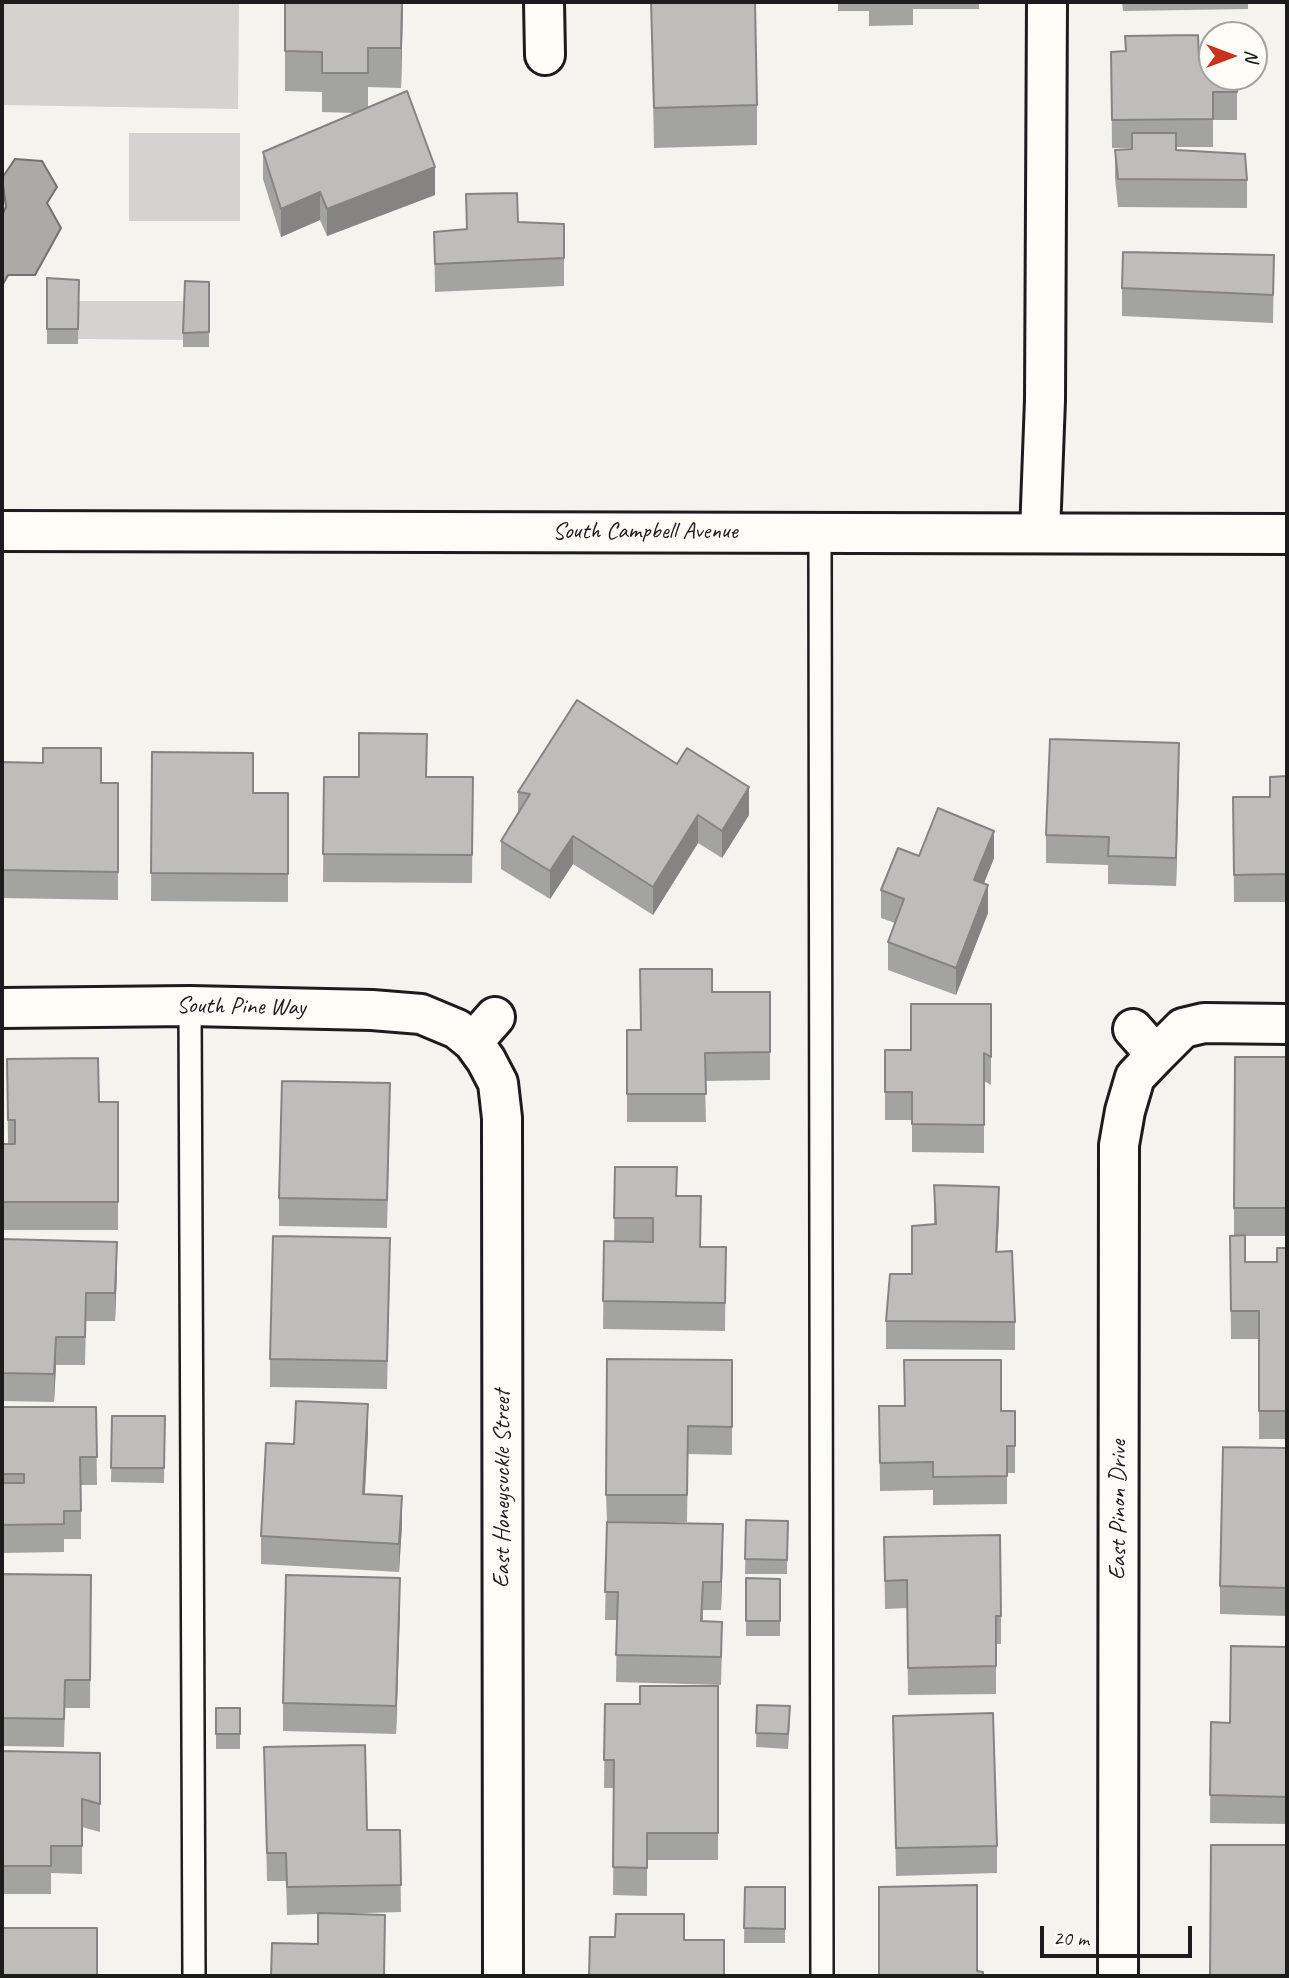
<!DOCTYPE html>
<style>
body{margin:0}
#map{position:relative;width:1289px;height:1978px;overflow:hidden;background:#f4f3ee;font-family:Caveat,sans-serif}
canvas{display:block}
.frame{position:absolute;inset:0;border:4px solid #1c1c1c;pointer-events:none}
.north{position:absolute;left:1198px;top:21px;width:70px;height:70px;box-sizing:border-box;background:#fdfcf7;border:2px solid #a3a29f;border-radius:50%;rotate:90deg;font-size:19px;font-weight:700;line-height:28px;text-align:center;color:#1c1c1c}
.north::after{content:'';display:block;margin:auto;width:24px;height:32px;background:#c8321e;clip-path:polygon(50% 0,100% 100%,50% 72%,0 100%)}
.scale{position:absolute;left:1040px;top:1926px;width:152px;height:32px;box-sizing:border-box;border:4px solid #1c1c1c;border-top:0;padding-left:9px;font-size:21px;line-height:24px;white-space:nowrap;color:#1c1c1c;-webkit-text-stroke:5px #fdfcf7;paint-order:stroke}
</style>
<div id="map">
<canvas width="1289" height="1978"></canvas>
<div class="frame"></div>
<div class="north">N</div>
<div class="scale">20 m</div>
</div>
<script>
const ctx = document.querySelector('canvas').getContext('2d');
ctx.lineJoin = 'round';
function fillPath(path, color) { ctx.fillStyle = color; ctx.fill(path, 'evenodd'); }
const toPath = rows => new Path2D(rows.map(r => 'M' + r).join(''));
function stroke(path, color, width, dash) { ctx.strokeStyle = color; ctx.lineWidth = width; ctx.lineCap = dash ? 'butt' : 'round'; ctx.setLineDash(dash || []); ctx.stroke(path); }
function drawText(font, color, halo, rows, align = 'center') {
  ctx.font = font + ' Caveat,sans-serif'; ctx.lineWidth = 5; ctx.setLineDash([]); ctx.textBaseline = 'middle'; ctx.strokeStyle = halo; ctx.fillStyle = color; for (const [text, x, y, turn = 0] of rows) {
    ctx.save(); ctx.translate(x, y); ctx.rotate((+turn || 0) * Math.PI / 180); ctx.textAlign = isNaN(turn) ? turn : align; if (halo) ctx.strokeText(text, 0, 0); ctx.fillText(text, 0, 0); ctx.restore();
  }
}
fillPath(toPath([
 [2,2,239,4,238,109,2,105],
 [129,133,240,133,240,221,129,221],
 [78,301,184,301,184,340,78,339]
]), '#d4d3cf');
const water = toPath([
 [15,159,42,161,57,187,47,203,61,228,35,275,8,275,2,286,2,215,6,207,2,178,15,159]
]);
fillPath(water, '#abaaa6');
stroke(water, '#72716f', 2);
const lane = toPath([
 [820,533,822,1976],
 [190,1006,194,1976]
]);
const street = toPath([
 [544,2,545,55],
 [1040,533,1045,400,1047,2],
 [2,1008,190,1006,372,1010,421,1014,457,1029,473,1042],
 [495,1017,473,1042,486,1060,498,1083,502,1118,503,1976],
 [1133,1029,1156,1055,1183,1028,1204,1023,1287,1024],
 [1118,1976,1119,1145,1125,1111,1135,1077,1156,1055]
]);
const primary = toPath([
 [2,531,1287,534]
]);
stroke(lane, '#1c1c1c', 26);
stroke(street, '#1c1c1c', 44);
stroke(primary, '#1c1c1c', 44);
stroke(lane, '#fdfcf7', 21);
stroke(street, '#fdfcf7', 38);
stroke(primary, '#fdfcf7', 38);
fillPath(toPath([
 [285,2,403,2,401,88,368,87,368,107,435,195,327,236,320,220,281,237,263,179,263,152,355,113,322,112,322,92,285,91],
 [651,2,757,105,757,145,654,148],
 [838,2,979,2,979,9,913,9,913,25,869,26,869,11,838,11],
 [1122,2,1248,2,1248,9,1123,11],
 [1125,36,1199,60,1237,77,1237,120,1213,120,1213,147,1176,147,1176,150,1247,180,1247,208,1118,207,1115,178,1115,150,1132,149,1132,148,1112,148,1111,52,1125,51],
 [466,194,518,222,564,224,564,286,435,292,434,232,466,229],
 [1274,255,1273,323,1122,316,1122,288],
 [47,278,79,280,78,344,47,344],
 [209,282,209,347,183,347,183,333],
 [427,734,427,777,473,777,472,883,323,882,324,777,359,777],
 [152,752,253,793,288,793,288,902,151,901],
 [2,762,43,763,101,783,118,783,118,900,2,898],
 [1179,771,1176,886,1108,884,1108,865,1046,863,1046,835],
 [1287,776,1287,902,1234,902,1233,797,1270,797],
 [518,792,749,815,722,858,698,843,653,915,573,864,550,899,501,869,501,841,518,813],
 [919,856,994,858,984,883,988,913,956,995,888,970,888,942,895,923,881,918,881,890],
 [712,992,770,992,770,1080,705,1081,706,1122,627,1122,627,1030,641,1030],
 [991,1004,991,1085,984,1081,984,1153,912,1152,912,1120,885,1120,885,1050,911,1050],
 [1287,1057,1287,1236,1245,1236,1245,1262,1277,1262,1287,1248,1287,1439,1259,1439,1259,1339,1231,1339,1230,1236,1234,1236,1234,1208],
 [7,1059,99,1102,118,1102,118,1230,2,1230,2,1144,8,1144],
 [390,1111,387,1228,279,1226,279,1198],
 [615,1167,677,1196,700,1247,726,1247,725,1331,603,1329,604,1241,614,1241],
 [934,1185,999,1215,997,1252,1015,1322,1015,1350,886,1349,886,1321,912,1274,934,1224],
 [2,1239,117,1270,115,1321,86,1321,85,1365,56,1365,54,1402,2,1401],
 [390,1266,387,1389,270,1387,270,1359],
 [732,1360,732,1455,688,1454,687,1522,634,1522,723,1552,721,1610,703,1610,703,1621,722,1650,721,1685,616,1682,617,1620,605,1620,607,1522,606,1495],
 [879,1406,1015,1411,1015,1473,1007,1473,1007,1504,933,1505,933,1490,880,1491],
 [2,1407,96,1407,97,1485,81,1485,81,1539,64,1539,64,1552,2,1553],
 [112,1416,165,1416,164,1483,111,1482],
 [368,1432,365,1494,402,1524,399,1572,261,1564,261,1536,294,1444],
 [1287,1448,1287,1616,1220,1614,1220,1586],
 [746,1520,788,1521,787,1574,745,1574],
 [884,1537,1001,1616,1001,1644,996,1644,996,1694,908,1695,907,1608,885,1609],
 [2,1574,91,1575,90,1708,65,1708,64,1747,2,1746],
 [746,1578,780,1579,780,1636,746,1636],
 [400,1606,396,1734,283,1731,283,1703],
 [1287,1647,1287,1824,1210,1823,1211,1722,1230,1723],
 [718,1686,718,1860,647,1860,647,1896,613,1895,614,1788,604,1788,605,1704,640,1704],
 [757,1705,790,1721,788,1749,756,1747],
 [216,1708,240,1708,240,1749,216,1749],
 [893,1716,997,1846,997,1873,896,1876],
 [264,1747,367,1830,400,1830,401,1912,334,1914,385,1943,385,1976,271,1976,318,1944,318,1914,287,1915,286,1881,267,1881],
 [2,1751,100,1753,100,1832,82,1827,82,1874,51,1873,51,1894,2,1894],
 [745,1887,785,1887,785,1943,744,1943]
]), '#a3a3a0');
fillPath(toPath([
 [402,2,403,2,401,88,401,48],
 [435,167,435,195,327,236,327,209],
 [320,192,320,220,281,237,281,209],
 [1179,743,1179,771,1176,886,1176,858],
 [749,787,749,815,722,858,722,831],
 [698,815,698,843,653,915,653,887],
 [994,831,994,858,974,908,974,880],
 [573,836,573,864,550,899,550,871],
 [988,885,988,913,956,995,956,968],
 [999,1187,999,1215,996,1279,996,1252],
 [117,1242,117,1270,115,1321,115,1293],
 [56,1337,56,1365,54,1402,54,1374],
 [368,1404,368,1432,363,1522,363,1494],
 [402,1496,402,1524,399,1572,399,1544],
 [723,1524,723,1552,721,1610,721,1582],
 [400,1578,400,1606,396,1734,396,1706]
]), '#858482');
const building = toPath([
 [285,2,402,2,401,48,368,48,368,73,322,73,322,52,285,51,285,2],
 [651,2,755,2,757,105,654,108,651,2],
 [1198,35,1199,60,1212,60,1212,77,1237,77,1237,92,1213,92,1213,119,1112,120,1111,52,1126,51,1125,36,1198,35],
 [407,91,435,167,327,209,320,192,281,209,263,152,407,91],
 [1132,133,1176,133,1176,150,1245,154,1247,180,1118,179,1115,150,1132,149,1132,133],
 [517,193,518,222,564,224,564,258,435,264,434,232,467,229,466,194,517,193],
 [1123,252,1274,255,1273,295,1122,288,1123,252],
 [47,278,79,280,78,329,47,329,47,278],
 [185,281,209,282,209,332,183,333,185,281],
 [577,700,677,764,687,748,749,787,722,831,698,815,653,887,573,836,550,871,501,841,530,794,518,792,577,700],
 [359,733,427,734,426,777,473,777,472,855,323,854,324,777,359,777,359,733],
 [1050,739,1179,743,1176,858,1108,856,1109,837,1046,835,1050,739],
 [43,748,101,748,101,783,118,783,118,872,2,870,2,762,43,763,43,748],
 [152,752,253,753,253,793,288,793,288,874,151,873,152,752],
 [1287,776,1287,874,1234,875,1233,797,1270,797,1270,777,1287,776],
 [938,808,994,831,974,880,988,885,956,968,888,942,904,899,881,890,898,848,919,856,938,808],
 [640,969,712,969,712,992,770,992,770,1052,705,1053,706,1094,627,1094,627,1030,641,1030,640,969],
 [911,1004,991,1004,991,1057,984,1053,984,1125,912,1124,912,1092,885,1092,885,1050,911,1050,911,1004],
 [1235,1057,1287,1057,1287,1208,1234,1208,1235,1057],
 [98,1058,99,1102,118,1102,118,1202,2,1202,2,1144,15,1144,15,1120,8,1120,7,1059,98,1058],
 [282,1081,390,1083,387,1200,279,1198,282,1081],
 [615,1167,677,1167,676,1196,701,1196,700,1247,726,1247,725,1303,603,1301,604,1241,653,1242,653,1218,614,1218,615,1167],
 [934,1185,999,1187,996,1252,1012,1251,1015,1322,886,1321,890,1274,912,1274,912,1226,936,1224,934,1185],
 [1245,1235,1245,1262,1277,1262,1277,1248,1287,1248,1287,1411,1259,1411,1259,1311,1231,1311,1230,1236,1245,1235],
 [273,1236,390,1238,387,1361,270,1359,273,1236],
 [2,1239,117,1242,115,1293,86,1293,85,1337,56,1337,54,1374,2,1373,2,1239],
 [607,1359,732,1360,732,1427,688,1426,687,1495,606,1495,607,1359],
 [904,1360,1001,1360,1001,1411,1015,1411,1015,1446,1007,1446,1007,1476,933,1477,933,1462,880,1463,879,1406,905,1406,904,1360],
 [296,1401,368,1404,363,1494,402,1496,399,1544,261,1536,266,1443,294,1444,296,1401],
 [2,1407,96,1407,97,1457,80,1457,81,1511,64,1511,64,1524,2,1525,2,1483,24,1483,24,1474,2,1474,2,1407],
 [112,1416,165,1416,164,1468,111,1468,112,1416],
 [1223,1447,1287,1448,1287,1588,1220,1586,1223,1447],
 [746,1520,788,1521,787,1560,745,1559,746,1520],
 [607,1522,723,1524,721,1582,703,1582,701,1621,722,1622,721,1657,616,1655,618,1592,605,1592,607,1522],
 [1000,1535,1001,1616,996,1616,996,1666,908,1668,907,1580,885,1581,884,1537,1000,1535],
 [2,1574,91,1575,90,1680,65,1680,64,1719,2,1718,2,1574],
 [286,1575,400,1578,396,1706,283,1703,286,1575],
 [746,1578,780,1579,780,1621,746,1621,746,1578],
 [1231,1646,1287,1647,1287,1797,1210,1795,1211,1722,1230,1723,1231,1646],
 [640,1686,718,1686,718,1833,647,1833,647,1868,613,1867,614,1760,604,1760,605,1704,640,1704,640,1686],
 [757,1705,790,1706,788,1734,756,1733,757,1705],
 [216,1708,240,1708,240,1734,216,1734,216,1708],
 [993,1713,997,1846,896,1848,893,1716,993,1713],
 [365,1745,367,1830,400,1830,401,1885,287,1887,286,1853,267,1853,264,1747,365,1745],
 [2,1751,100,1753,100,1804,82,1799,82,1846,51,1846,51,1866,2,1866,2,1751],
 [1211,1845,1287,1845,1287,1976,1210,1976,1211,1845],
 [977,1885,977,1971,983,1972,983,1976,879,1976,879,1887,977,1885],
 [745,1887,785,1887,785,1929,744,1928,745,1887],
 [318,1913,385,1915,384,1976,271,1976,272,1943,318,1944,318,1913],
 [616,1914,684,1914,684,1940,724,1940,724,1976,589,1976,590,1937,615,1937,616,1914],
 [2,1928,97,1928,97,1976,2,1976,2,1928]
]);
fillPath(building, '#bebdba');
stroke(building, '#858482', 2);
drawText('24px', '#1c1c1c', '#fdfcf7', [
 ["South Campbell Avenue",645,532],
 ["South Pine Way",241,1007,1],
 ["East Honeysuckle Street",503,1489,-90],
 ["East Pinon Drive",1119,1510,-90]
]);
</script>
